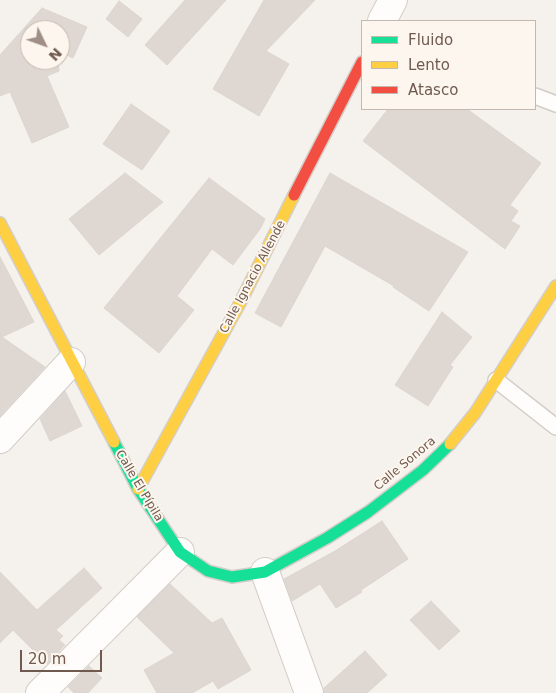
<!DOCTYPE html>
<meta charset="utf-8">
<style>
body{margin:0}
#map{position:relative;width:556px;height:693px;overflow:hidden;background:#f5f1ec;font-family:"DejaVu Sans",sans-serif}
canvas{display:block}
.legend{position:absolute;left:361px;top:20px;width:175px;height:90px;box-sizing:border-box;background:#fdf6ee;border:1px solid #c5b8ae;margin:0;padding:6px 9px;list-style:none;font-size:15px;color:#705a4f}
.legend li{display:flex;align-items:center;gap:10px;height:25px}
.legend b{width:25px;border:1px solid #c5b8ae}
.north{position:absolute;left:20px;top:20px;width:50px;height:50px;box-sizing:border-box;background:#fdf6ee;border:1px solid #c5b8ae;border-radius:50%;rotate:132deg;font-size:14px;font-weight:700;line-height:20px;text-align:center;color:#705a4f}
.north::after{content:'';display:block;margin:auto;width:18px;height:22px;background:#9f8f86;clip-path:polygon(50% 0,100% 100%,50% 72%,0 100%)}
.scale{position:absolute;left:20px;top:650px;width:82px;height:22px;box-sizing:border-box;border:2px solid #705a4f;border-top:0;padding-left:6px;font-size:15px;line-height:18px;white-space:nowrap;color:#705a4f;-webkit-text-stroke:4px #fdf6ee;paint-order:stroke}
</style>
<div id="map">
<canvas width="556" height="693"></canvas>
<ul class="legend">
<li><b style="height:6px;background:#16e098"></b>Fluido</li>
<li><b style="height:6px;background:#ffcf43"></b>Lento</li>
<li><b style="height:6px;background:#f24e42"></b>Atasco</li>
</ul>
<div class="north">N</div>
<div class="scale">20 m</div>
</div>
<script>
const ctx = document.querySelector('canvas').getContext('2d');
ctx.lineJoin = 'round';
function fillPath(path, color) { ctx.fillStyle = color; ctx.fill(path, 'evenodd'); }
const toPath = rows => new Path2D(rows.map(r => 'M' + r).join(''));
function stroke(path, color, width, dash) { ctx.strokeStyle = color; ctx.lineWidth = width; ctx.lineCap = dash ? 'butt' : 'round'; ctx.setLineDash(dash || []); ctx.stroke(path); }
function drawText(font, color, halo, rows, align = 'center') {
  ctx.font = font + ' "DejaVu Sans",sans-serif'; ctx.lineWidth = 4; ctx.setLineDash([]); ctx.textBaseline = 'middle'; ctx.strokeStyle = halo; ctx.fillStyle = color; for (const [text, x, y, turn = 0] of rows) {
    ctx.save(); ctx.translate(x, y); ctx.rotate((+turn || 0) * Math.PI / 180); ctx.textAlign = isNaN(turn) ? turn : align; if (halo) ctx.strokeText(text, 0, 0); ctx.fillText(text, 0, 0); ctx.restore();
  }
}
const building = toPath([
 [185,0,226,0,167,65,145,45,185,0],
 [264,0,315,0,266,51,289,64,259,116,213,89,264,0],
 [119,1,142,19,128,37,106,19,119,1],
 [42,8,87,27,73,58,60,52,60,30,30,30,30,60,58,60,59,71,47,76,69,127,32,143,10,92,0,96,0,55,42,8],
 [131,104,170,131,142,170,103,144,131,104],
 [388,109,467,109,541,163,510,205,518,211,511,221,520,226,505,249,363,141,388,109],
 [125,173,163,202,99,255,69,219,125,173],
 [330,173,468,252,429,311,393,287,394,286,325,246,281,327,255,313,330,173],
 [209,178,265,219,260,229,233,265,212,249,177,296,194,310,159,353,104,308,209,178],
 [0,257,34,322,2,337,45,367,0,416,0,257],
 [442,312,472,337,450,365,453,367,428,406,395,385,442,312],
 [65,391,82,426,50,441,40,419,65,391],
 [382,521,408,559,361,590,362,592,336,608,320,584,292,601,284,579,335,551,382,521],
 [84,568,102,588,56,630,63,636,59,640,65,645,47,664,13,630,0,643,0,572,37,610,84,568],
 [170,584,212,623,222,618,251,670,218,689,213,681,192,693,157,693,144,670,174,653,137,617,170,584],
 [431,601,460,631,439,650,410,620,431,601],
 [365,651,387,675,367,693,324,693,324,688,365,651],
 [89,666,102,678,88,693,74,693,68,687,89,666]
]);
fillPath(building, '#ded7d2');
stroke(building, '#ddd5cf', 1);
const lane = toPath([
 [535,96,556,104],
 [496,380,556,427]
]);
const street = toPath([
 [382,21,393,0],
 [0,439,71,362],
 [265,572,309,693],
 [40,693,180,552]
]);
const fast = toPath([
 [114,442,138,489,180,552,208,571,232,577,265,572,327,538,368,512,423,470,450,444]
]);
const slow = toPath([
 [0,223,114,442],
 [450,444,475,413,556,286],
 [138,489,240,303,294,195]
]);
const jam = toPath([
 [294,195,362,62]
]);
stroke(lane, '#d2cdc7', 18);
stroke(street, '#d2cdc7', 30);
stroke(fast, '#d4cec8', 14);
stroke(slow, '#d4cec8', 14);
stroke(jam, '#d4cec8', 14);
stroke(lane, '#fefdfc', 15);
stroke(street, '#fefdfc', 28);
stroke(fast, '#16e098', 11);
stroke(slow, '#ffcf43', 11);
stroke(jam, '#f24e42', 11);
drawText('12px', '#705a4f', '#fdf6ee', [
 ["Calle Ignacio Allende",253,277,-62],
 ["Calle Sonora",405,464,-40],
 ["Calle El Pípila",139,486,59]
]);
</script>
